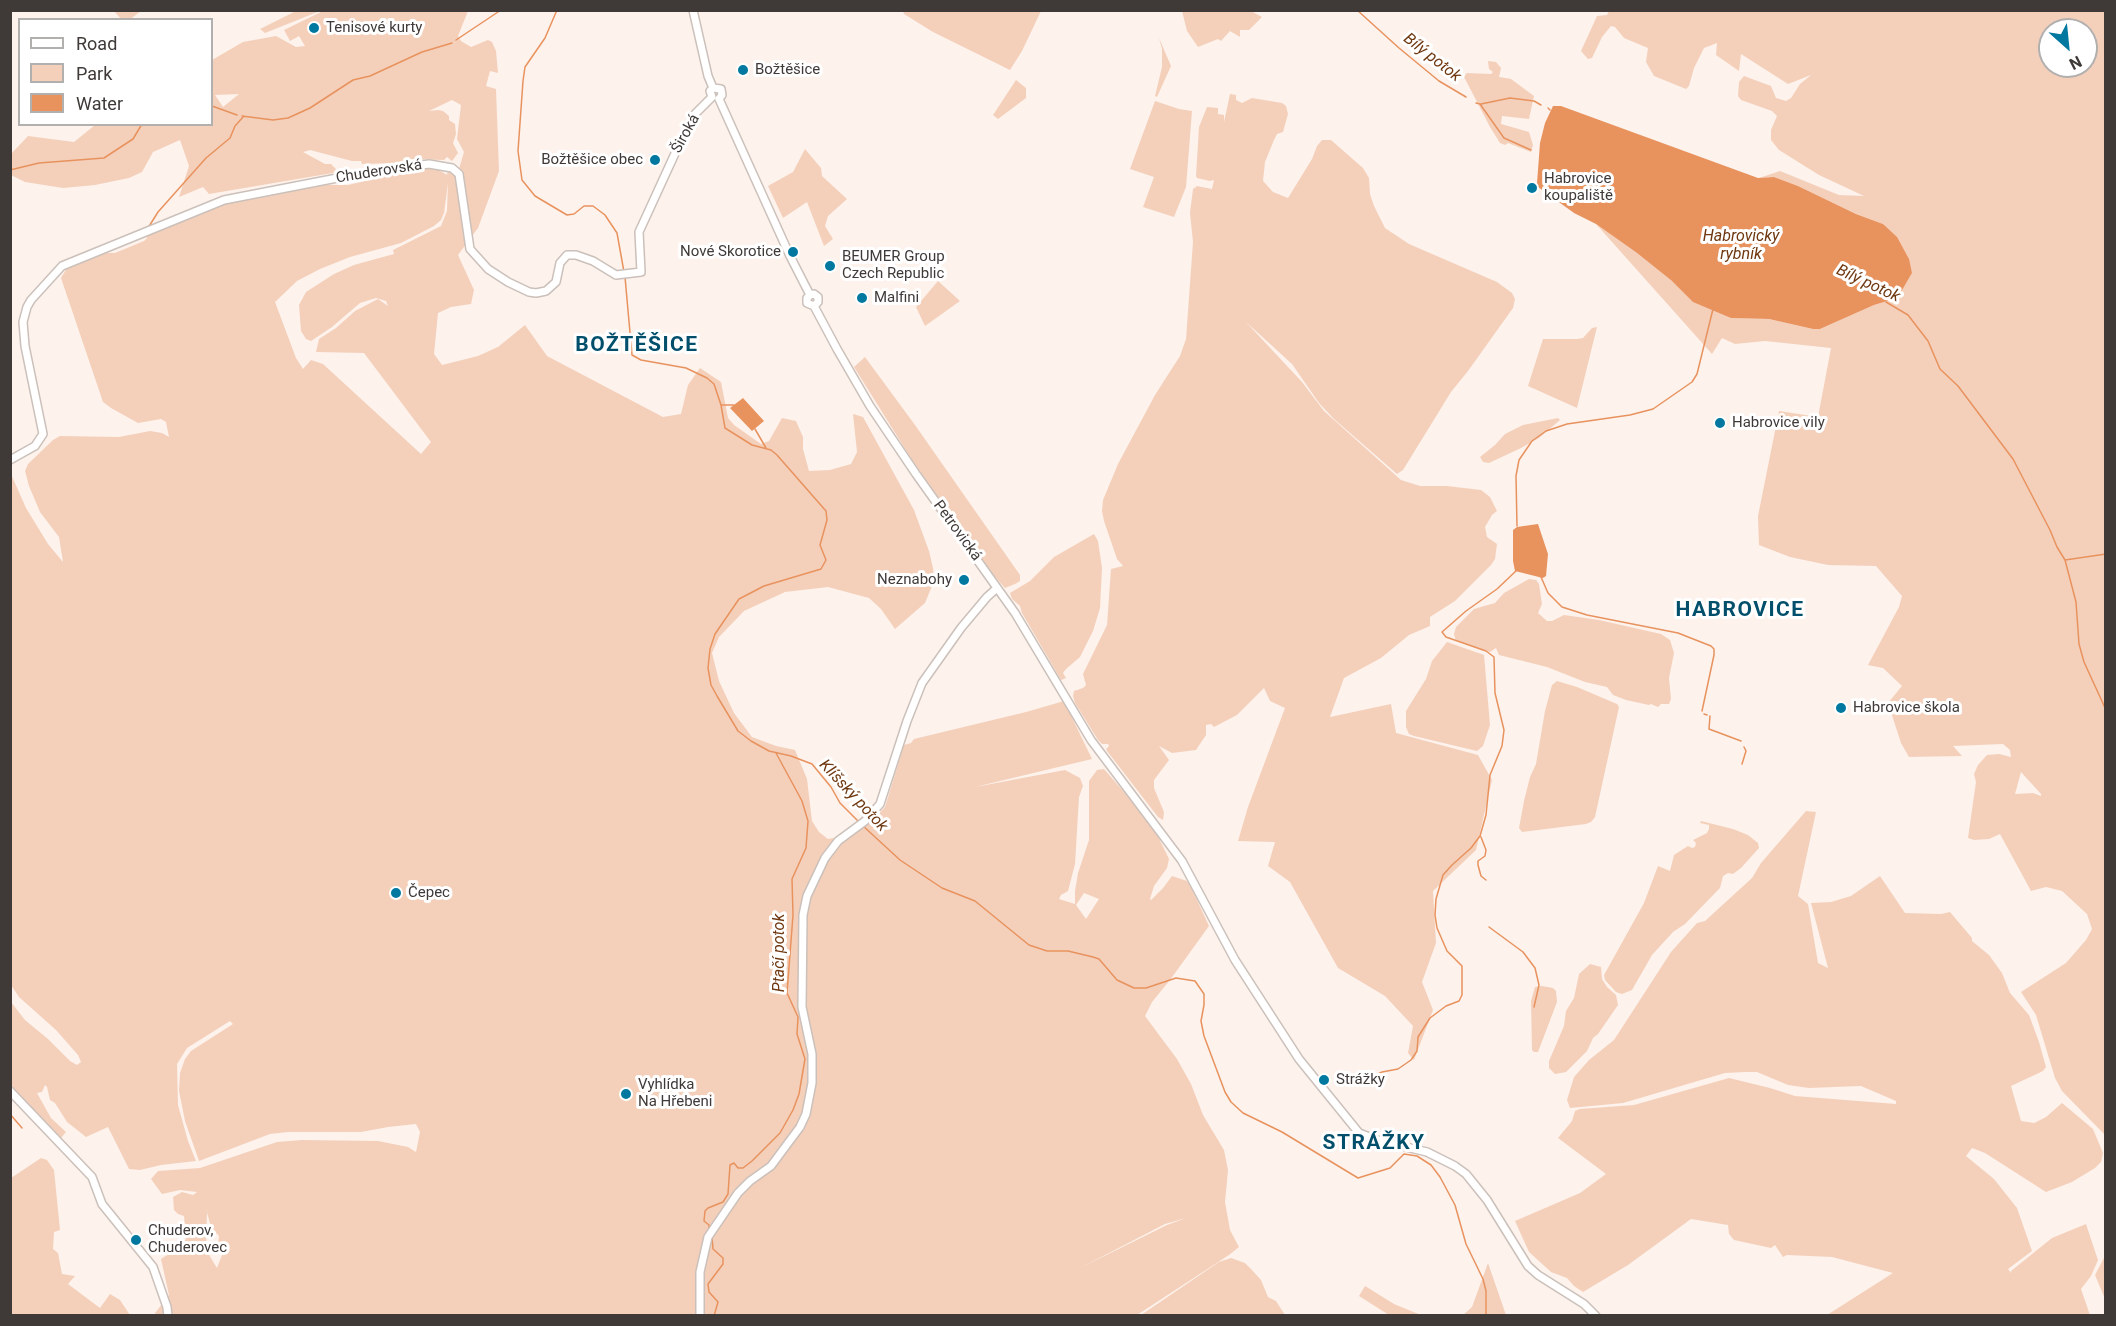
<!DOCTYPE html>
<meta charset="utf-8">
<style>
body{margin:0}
#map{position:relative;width:2116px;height:1326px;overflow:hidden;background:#fdf2ec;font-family:Roboto,sans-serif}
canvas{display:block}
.frame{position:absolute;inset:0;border:12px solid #3f3a38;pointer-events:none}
.legend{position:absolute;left:18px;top:18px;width:195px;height:108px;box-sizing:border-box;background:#fff;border:2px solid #b2b0af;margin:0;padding:8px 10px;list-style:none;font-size:18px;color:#3f3a38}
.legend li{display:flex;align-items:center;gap:12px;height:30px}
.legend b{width:30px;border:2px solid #b2b0af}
.north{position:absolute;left:2038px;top:18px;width:60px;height:60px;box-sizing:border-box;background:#fff;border:2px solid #b2b0af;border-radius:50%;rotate:153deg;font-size:16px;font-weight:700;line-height:24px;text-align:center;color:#3f3a38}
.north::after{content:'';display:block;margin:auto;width:21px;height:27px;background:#0078a0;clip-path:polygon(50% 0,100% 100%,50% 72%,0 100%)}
</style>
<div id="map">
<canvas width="2116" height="1326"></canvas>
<div class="frame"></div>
<ul class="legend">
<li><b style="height:8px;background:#fff"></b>Road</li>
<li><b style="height:16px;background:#f4d0bb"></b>Park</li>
<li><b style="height:16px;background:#e8925e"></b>Water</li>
</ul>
<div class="north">N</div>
</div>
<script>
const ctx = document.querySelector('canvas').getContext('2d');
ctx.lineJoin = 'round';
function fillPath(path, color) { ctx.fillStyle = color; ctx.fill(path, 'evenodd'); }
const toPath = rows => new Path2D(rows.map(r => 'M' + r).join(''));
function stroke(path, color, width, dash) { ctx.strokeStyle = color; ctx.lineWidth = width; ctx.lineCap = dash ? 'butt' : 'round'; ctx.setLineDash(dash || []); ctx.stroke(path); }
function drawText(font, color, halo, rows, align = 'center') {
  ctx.font = font + ' Roboto,sans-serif'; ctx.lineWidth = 6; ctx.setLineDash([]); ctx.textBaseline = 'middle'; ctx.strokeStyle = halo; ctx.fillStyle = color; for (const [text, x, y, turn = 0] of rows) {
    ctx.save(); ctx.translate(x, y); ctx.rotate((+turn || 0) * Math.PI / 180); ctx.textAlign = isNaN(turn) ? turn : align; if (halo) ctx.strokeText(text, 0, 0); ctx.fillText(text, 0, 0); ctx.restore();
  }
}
fillPath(toPath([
 [114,11,141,11,129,20,121,19],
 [296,11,320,11,265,33,260,29],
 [323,11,468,11,458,36,461,41,471,47,488,40,492,42,496,51,498,73,490,71,486,86,496,89,499,171,478,228,458,255,474,290,471,304,451,307,438,313,434,354,442,365,478,356,498,347,525,325,547,356,663,417,681,414,688,385,700,368,721,382,728,418,734,425,761,444,769,441,782,418,796,421,803,437,803,449,809,471,830,470,851,464,857,452,853,414,863,417,914,510,929,551,933,568,934,581,925,603,895,629,881,609,869,598,828,587,785,592,744,611,719,637,712,653,719,681,734,713,752,737,776,746,795,750,807,779,812,821,819,832,828,839,854,834,873,820,885,807,904,745,911,743,914,739,1026,712,1064,701,1092,759,975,787,1065,770,1080,778,1083,786,1079,797,1075,864,1068,891,1061,895,1059,899,1075,904,1075,891,1078,873,1089,840,1089,781,1097,770,1104,769,1152,824,1169,859,1167,868,1154,886,1150,899,1151,900,1163,888,1172,876,1187,881,1192,889,1209,926,1170,980,1152,1002,1145,1016,1177,1059,1191,1084,1203,1115,1224,1150,1228,1170,1225,1202,1230,1230,1239,1247,1229,1255,1137,1315,156,1315,155,1313,169,1295,161,1259,181,1246,186,1239,184,1216,178,1214,174,1210,173,1197,182,1192,193,1195,197,1192,180,1190,162,1194,151,1179,158,1171,200,1168,277,1142,302,1140,378,1141,408,1147,416,1152,420,1132,416,1124,388,1127,361,1132,288,1132,270,1134,199,1161,185,1121,179,1091,180,1073,185,1059,191,1051,233,1024,230,1021,187,1048,177,1064,178,1105,188,1141,196,1161,161,1165,140,1170,129,1169,108,1127,86,1137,67,1122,55,1103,50,1100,47,1087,45,1085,42,1092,37,1093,51,1118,66,1132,61,1138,11,1087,11,1002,25,1020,48,1039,70,1061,77,1065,81,1062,78,1055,56,1030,19,997,11,985,11,474,26,508,48,544,63,562,59,537,40,512,29,486,25,471,28,464,53,440,60,436,119,437,150,431,162,433,169,437,166,422,161,419,138,423,111,408,103,402,61,278,67,268,105,253,115,253,144,241,147,238,146,233,214,204,319,185,348,185,373,179,396,171,420,167,437,169,447,175,447,173,459,169,464,152,457,139,461,105,452,100,429,111,438,110,443,111,449,116,449,120,455,124,456,134,453,143,458,153,452,161,447,157,444,160,411,159,396,163,362,164,361,161,352,161,310,150,303,152,325,164,331,164,336,169,333,173,209,194,203,187,179,197,189,166,180,140,153,152,142,172,129,178,95,185,63,188,25,182,11,175,11,154,28,136,74,142,95,125,212,124,212,60,243,42,276,36,296,47,305,46,299,36,290,41,284,30],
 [239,94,223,107,215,95],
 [448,183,447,211,441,226,393,250,394,254,354,265,334,274,306,292,299,305,301,331,306,339,311,341,332,327,360,303,376,298,386,301,388,306,378,299,355,311,336,328,319,339,316,352,364,353,431,442,421,454,323,364,311,360,303,369,296,358,275,302,297,281,320,269,350,257,401,243,434,226,441,220,444,213],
 [1084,893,1099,899,1086,919,1076,905],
 [205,1205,211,1227,219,1236,218,1247,222,1255,217,1268,208,1253,212,1249,206,1246,207,1213],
 [1186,1218,1167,1225,1080,1268,1165,1224],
 [903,11,903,10,1041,11,1022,51,1010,70,933,32,904,14],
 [1182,11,1251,11,1262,17,1249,30,1240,30,1240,37,1230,31,1221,41,1218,39,1198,47,1187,31],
 [1609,11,2105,11,2104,1134,2062,1091,2055,1078,2036,1015,2021,992,2066,963,2086,940,2092,929,2087,914,2062,891,2046,887,2031,891,2000,834,1989,839,1974,840,1968,838,1976,782,1974,774,1978,765,1987,755,1999,754,2011,757,2010,750,2003,744,1953,746,1962,756,1909,757,1901,743,1888,703,1902,686,1883,668,1868,665,1899,607,1902,596,1876,566,1828,565,1790,557,1759,545,1758,516,1779,411,1818,417,1831,348,1765,341,1735,344,1722,338,1712,354,1596,224,1637,253,1672,281,1731,318,1769,319,1813,329,1820,329,1874,305,1894,299,1901,292,1912,273,1883,224,1856,214,1798,186,1774,177,1759,178,1780,171,1839,195,1864,196,1819,175,1779,150,1771,140,1771,130,1777,116,1772,111,1741,100,1738,96,1739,82,1744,76,1771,86,1776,98,1786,101,1791,98,1800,84,1811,75,1788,84,1741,54,1739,71,1716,55,1717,43,1704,48,1694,68,1689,86,1686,89,1654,76,1646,62,1648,48,1624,38,1615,27,1611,26,1602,37,1592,58,1588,59,1581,51,1597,16,1607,15],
 [2050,30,2086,30,2086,66,2050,66],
 [2021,772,2041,794,2041,796,2033,793,2015,794],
 [1159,38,1171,66,1157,97,1155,96,1162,67,1162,49],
 [1488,61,1496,62,1501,68,1499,77,1511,79,1534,96,1529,119,1502,116,1501,124,1529,132,1533,145,1531,152,1508,143,1505,145,1500,143,1490,127,1462,73,1464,76,1467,73,1491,74,1493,72,1489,69],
 [1016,80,1026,88,1026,98,998,119,993,115],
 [1230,94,1236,95,1236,100,1242,103,1252,98,1282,103,1286,106,1288,114,1283,132,1277,134,1274,140,1265,162,1263,181,1273,192,1288,198,1312,159,1317,146,1322,140,1331,140,1363,168,1369,178,1370,194,1374,206,1385,228,1409,244,1497,282,1512,293,1515,299,1513,308,1468,371,1451,392,1403,470,1397,474,1334,419,1319,403,1292,364,1246,322,1302,382,1324,411,1401,480,1420,486,1447,486,1481,490,1490,497,1497,511,1492,515,1485,527,1487,537,1497,544,1495,559,1491,565,1455,601,1430,617,1430,626,1409,635,1381,658,1344,678,1330,717,1391,704,1396,733,1478,755,1492,780,1476,850,1433,891,1436,943,1422,982,1433,1010,1414,1060,1408,1053,1413,1026,1385,996,1338,968,1290,882,1268,866,1275,842,1238,841,1248,807,1285,708,1270,701,1264,688,1237,715,1214,727,1211,724,1206,725,1206,735,1196,750,1172,753,1159,746,1169,760,1154,780,1154,788,1164,812,1163,820,1158,817,1107,751,1106,749,1109,746,1108,744,1102,744,1098,740,1075,703,1073,696,1074,691,1083,688,1086,685,1083,674,1107,625,1111,569,1123,566,1117,559,1104,521,1102,511,1103,500,1118,464,1155,395,1180,356,1186,339,1193,242,1190,213,1193,189,1197,186,1212,189,1214,180,1210,181,1197,178,1196,176,1199,127,1207,107,1218,108,1218,114,1224,115,1224,122],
 [1155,101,1179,109,1192,111,1186,187,1174,217,1143,207,1154,177,1130,169],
 [805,149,821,168,822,176,847,199,828,216,825,226,833,239,824,246,807,202,783,218,768,186,793,172],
 [938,281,960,301,925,326,916,307],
 [1597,327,1577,408,1528,386,1543,339,1577,339,1583,338,1592,328],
 [865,357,915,425,1020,575,1020,581,1015,584,1005,588,995,577,912,460,854,367],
 [1558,418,1560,420,1539,438,1521,448,1489,463,1483,462,1480,457,1495,445,1505,434,1523,425],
 [1094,534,1098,541,1102,568,1100,608,1093,631,1080,657,1066,669,1063,673,1066,678,1061,680,1022,613,1020,606,1012,599,1010,593,1030,581,1054,557],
 [1529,579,1536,580,1539,584,1542,604,1538,613,1547,621,1552,621,1564,615,1599,620,1661,634,1670,640,1674,653,1669,678,1671,699,1669,704,1661,704,1658,707,1651,704,1649,705,1626,700,1613,695,1607,687,1585,682,1547,667,1499,655,1496,648,1490,652,1456,641,1454,634,1456,627,1474,609,1495,603,1504,593],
 [1447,642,1484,655,1490,725,1483,746,1477,751,1414,736,1409,734,1406,727,1406,711,1426,679,1432,661],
 [1557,681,1577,687,1617,704,1619,707,1595,817,1591,822,1586,824,1522,832,1519,828,1524,801,1530,777,1536,764,1545,711,1552,685],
 [1806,811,1816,812,1798,896,1808,904,1818,963,1828,968,1811,903,1831,902,1851,896,1880,876,1905,913,1941,914,1950,912,1972,938,1972,941,1989,955,2002,973,2010,993,2029,1015,2039,1042,2046,1067,2043,1071,2011,1086,2021,1121,2034,1123,2046,1117,2062,1103,2093,1129,2103,1153,2101,1162,2095,1168,2072,1182,2046,1192,1985,1153,1972,1148,1966,1156,1994,1179,2017,1208,2032,1251,2008,1269,2011,1273,2011,1271,2052,1238,2086,1224,2098,1260,2091,1276,2081,1289,2090,1315,1827,1315,1893,1273,1832,1257,1787,1255,1783,1257,1775,1245,1771,1248,1734,1240,1729,1234,1728,1225,1691,1219,1628,1265,1583,1292,1574,1286,1567,1278,1551,1272,1529,1252,1515,1221,1580,1193,1606,1174,1558,1138,1572,1121,1575,1111,1580,1109,1634,1105,1729,1078,1770,1088,1795,1096,1896,1104,1896,1101,1861,1086,1809,1088,1788,1085,1757,1072,1745,1072,1725,1073,1623,1103,1570,1108,1567,1100,1574,1077,1589,1060,1614,1040,1671,952,1697,923,1705,921,1752,878,1761,863],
 [1701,821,1733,829,1748,835,1758,843,1759,848,1741,868,1733,874,1728,873,1723,876,1720,888,1685,924,1673,932,1652,955,1632,990,1622,994,1616,992,1605,980,1604,975,1644,903,1658,866,1670,871,1674,855,1688,846,1692,848,1695,847,1696,843,1693,840,1707,833,1709,829,1709,825,1700,823],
 [1590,964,1601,967,1602,979,1607,987,1616,995,1618,1005,1598,1034,1593,1038,1587,1051,1566,1072,1555,1074,1549,1068,1549,1061,1564,1026,1566,1011,1574,998,1579,974],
 [1542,986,1553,988,1556,991,1557,1002,1538,1052,1534,1052,1532,1050,1531,1001,1535,987],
 [41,1158,47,1160,54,1170,60,1230,54,1232,53,1249,58,1253,62,1274,75,1276,68,1284,100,1308,110,1294,120,1300,130,1315,11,1315,11,1178],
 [2105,1256,2105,1299,2095,1275],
 [1231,1258,1245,1263,1251,1269,1261,1280,1268,1297,1276,1301,1285,1315,1141,1315,1219,1262],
 [1488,1263,1506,1315,1463,1315,1472,1307],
 [1365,1286,1394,1304,1421,1315,1389,1315,1359,1296]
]), '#f4d0bb');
fillPath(toPath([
 [1553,106,1561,106,1758,178,1774,177,1798,186,1856,214,1883,224,1897,237,1909,259,1912,273,1901,292,1894,299,1874,305,1820,329,1813,329,1769,319,1731,318,1693,302,1672,281,1637,253,1596,224,1574,213,1538,187,1537,183,1540,143,1545,123],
 [743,398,764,421,752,431,730,408],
 [1538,524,1548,554,1546,576,1543,578,1515,571,1513,561,1513,530,1517,527]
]), '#e8925e');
stroke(toPath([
 [557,10,545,38,525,67,523,81,518,151,522,180,535,196,567,215,574,214,584,206,593,206,605,215,617,233,624,272],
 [1357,10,1399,48,1439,81,1466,97],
 [456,40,501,10],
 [1476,103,1480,104,1504,138,1531,150],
 [1481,104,1510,98,1534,101,1541,105],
 [212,106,237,115],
 [1548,108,1550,110],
 [242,116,273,120,288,118,310,108,353,80,370,76,422,52,452,43],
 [10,170,39,163,104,158,133,139,142,124],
 [148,228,158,212,206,158,230,138,235,126,244,116],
 [625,277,632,355,641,360,686,368,707,378,714,384,721,405,725,428,752,445,771,450,777,455,826,511,827,520,820,545,826,560,821,569,764,586,739,599,715,634,710,649,708,668,711,685,717,696,738,731,751,741,769,751,791,756,812,764,831,787,840,803,859,822],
 [1886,302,1908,315,1928,341,1940,369,1958,386,2013,459,2050,530,2057,547,2065,560,2076,602,2079,644,2084,662,2106,710],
 [721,405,734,405],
 [755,429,766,448],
 [1517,526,1516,476,1519,460,1532,441,1546,431,1567,424,1630,415,1653,409,1692,382,1697,374,1713,309],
 [2065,560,2106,554],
 [1541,577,1548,593,1562,607,1587,615,1678,633,1711,646,1714,649,1714,655,1702,711],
 [1704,714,1707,715],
 [1710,716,1709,729,1741,741],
 [1742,764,1746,751,1744,747],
 [862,825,900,860,942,888,975,901,1029,945,1047,951,1068,951,1093,957,1099,959,1117,980,1134,988,1146,988,1176,978,1195,981,1204,994,1204,1005,1201,1021,1204,1036,1225,1092,1231,1102,1243,1113,1282,1132,1358,1178,1390,1168,1404,1154,1417,1156,1431,1165,1440,1177,1455,1205,1466,1244,1483,1279,1486,1291,1486,1316],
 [1481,837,1486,850,1485,856,1478,861,1478,865,1481,876,1486,880],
 [1489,927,1523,952,1535,968,1539,985,1534,1007],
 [1372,1077,1382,1072,1398,1069,1411,1060,1417,1051,1418,1037,1430,1018,1446,1006,1459,1001,1462,995,1462,966,1447,951,1437,928,1435,915,1436,899,1443,875,1452,865,1471,848,1480,836,1486,815,1490,775,1502,746,1504,730,1495,693,1494,657,1486,651,1446,637,1442,632,1466,611,1497,589,1517,570],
 [10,1114,22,1128],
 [709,1229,709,1225,704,1221,705,1211,708,1208,723,1202,728,1194,730,1165,734,1163,738,1168,743,1168,752,1161,780,1133,793,1110,799,1094,805,1059,797,1034,798,1017,787,993,793,915,792,879,806,848,808,821,802,801,776,753],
 [712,1237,713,1249,723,1258,723,1264,708,1284,709,1292,718,1302,714,1316]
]), '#e8925e', 1.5);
const secondary = toPath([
 [693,10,708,76,713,88],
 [713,88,721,89,722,95,719,99],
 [719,99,790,256,810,295],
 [810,295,814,294,818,297,818,302,814,306],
 [810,295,807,298,807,303,814,306],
 [814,306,837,349,870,406,916,474,1015,613,1091,740,1182,861,1235,960,1299,1059,1359,1133,1377,1140,1427,1152,1455,1166,1466,1174,1487,1200,1528,1266,1538,1275,1584,1304,1596,1316],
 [10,460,35,446,43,434,25,346,23,322,27,307,31,300,62,266,224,200,368,172,429,164,452,168,459,174,470,249,488,269,508,282,529,292,536,293,546,291,556,282,560,263,567,255,576,255,593,261,616,275,641,272,639,232,683,136,695,114,712,97,710,91,713,88],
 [10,1091,92,1177,102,1204,153,1267,167,1307,168,1316],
 [700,1316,700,1272,708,1237,738,1193,750,1181,771,1166,800,1127,806,1114,812,1083,812,1054,802,1007,803,915,807,896,825,858,838,841,865,821,880,804,907,721,922,683,961,628,987,597,997,588]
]);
stroke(secondary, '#cbc0ba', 10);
stroke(secondary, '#fff', 7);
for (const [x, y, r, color] of [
 [314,28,6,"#0078a0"],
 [743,70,6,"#0078a0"],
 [655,160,6,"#0078a0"],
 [1532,188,6,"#0078a0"],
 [793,252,6,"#0078a0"],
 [830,266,6,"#0078a0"],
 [862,298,6,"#0078a0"],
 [1720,423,6,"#0078a0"],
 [964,580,6,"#0078a0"],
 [1841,708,6,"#0078a0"],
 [396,893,6,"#0078a0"],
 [1324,1080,6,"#0078a0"],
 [626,1094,6,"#0078a0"],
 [136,1240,6,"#0078a0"]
]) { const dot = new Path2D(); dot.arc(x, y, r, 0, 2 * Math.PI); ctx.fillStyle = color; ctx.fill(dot); stroke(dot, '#fff', 2); }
drawText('15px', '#3f3a38', '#fff', [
 ["Tenisové kurty",326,28],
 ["Božtěšice",755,70],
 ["Božtěšice obec",643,160,"right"],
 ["Habrovice",1544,179],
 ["koupaliště",1544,196],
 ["Nové Skorotice",781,252,"right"],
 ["BEUMER Group",842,257],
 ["Czech Republic",842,274],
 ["Malfini",874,298],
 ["Habrovice vily",1732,423],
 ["Neznabohy",952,580,"right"],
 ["Habrovice škola",1853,708],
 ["Čepec",408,893],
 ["Strážky",1336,1080],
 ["Vyhlídka",638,1085],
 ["Na Hřebeni",638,1102],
 ["Chuderov,",148,1231],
 ["Chuderovec",148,1248]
], 'left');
drawText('15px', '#3f3a38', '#fff', [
 ["Široká",686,134,-61],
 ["Chuderovská",379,172,-9],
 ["Petrovická",957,531,54]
]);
drawText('italic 16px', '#6f3811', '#fff', [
 ["Bílý potok",1432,58,38],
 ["Habrovický",1741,237],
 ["rybník",1741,255],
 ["Bílý potok",1868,284,25],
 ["Klíšský potok",853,796,47],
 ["Ptačí potok",780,953,-90]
]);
ctx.letterSpacing = '1.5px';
drawText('bold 21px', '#024f6b', '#fff', [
 ["BOŽTĚŠICE",637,346],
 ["HABROVICE",1740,611],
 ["STRÁŽKY",1374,1144]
]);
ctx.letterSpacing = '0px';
</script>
